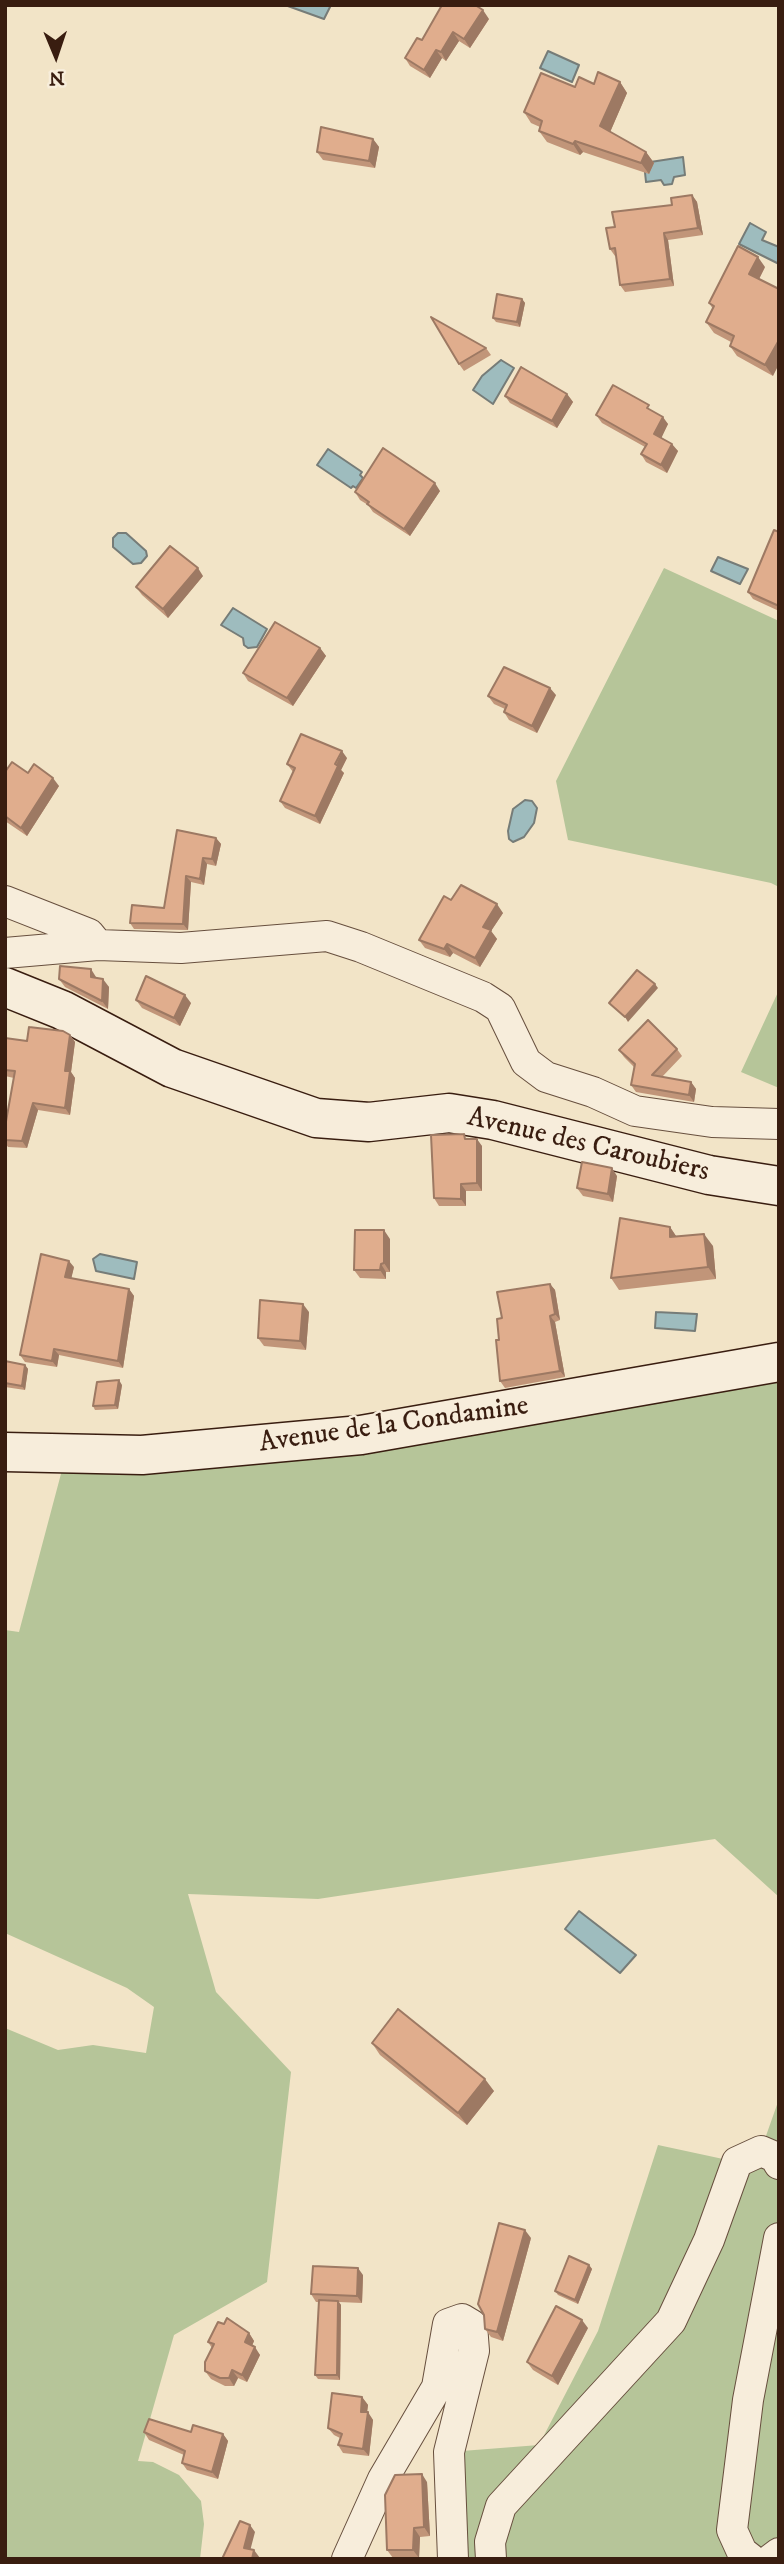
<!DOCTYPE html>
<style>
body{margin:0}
#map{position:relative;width:784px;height:2564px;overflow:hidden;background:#f2e4c7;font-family:"IM FELL DW Pica",serif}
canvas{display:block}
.frame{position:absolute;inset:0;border:7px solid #391d10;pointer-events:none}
.north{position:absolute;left:21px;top:21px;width:70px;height:70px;-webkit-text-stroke:5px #f7eddb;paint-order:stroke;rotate:178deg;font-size:19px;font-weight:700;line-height:28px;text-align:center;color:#391d10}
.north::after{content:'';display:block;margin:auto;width:24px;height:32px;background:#391d10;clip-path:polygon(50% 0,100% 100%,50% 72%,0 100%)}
</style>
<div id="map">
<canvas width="784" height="2564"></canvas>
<div class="frame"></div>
<div class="north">N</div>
</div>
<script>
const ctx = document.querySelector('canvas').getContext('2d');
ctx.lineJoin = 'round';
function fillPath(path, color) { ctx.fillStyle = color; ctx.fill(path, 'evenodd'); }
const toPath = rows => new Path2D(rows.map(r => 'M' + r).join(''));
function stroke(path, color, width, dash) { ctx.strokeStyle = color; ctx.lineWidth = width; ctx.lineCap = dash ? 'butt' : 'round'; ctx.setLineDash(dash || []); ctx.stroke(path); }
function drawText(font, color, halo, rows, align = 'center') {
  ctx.font = font + ' "IM FELL DW Pica",serif'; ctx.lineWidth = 5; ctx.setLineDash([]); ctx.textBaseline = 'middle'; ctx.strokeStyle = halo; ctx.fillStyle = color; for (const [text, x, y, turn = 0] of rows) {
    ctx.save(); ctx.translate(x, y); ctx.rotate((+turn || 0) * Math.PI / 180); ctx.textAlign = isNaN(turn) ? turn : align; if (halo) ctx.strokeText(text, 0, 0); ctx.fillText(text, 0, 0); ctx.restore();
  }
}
fillPath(toPath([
 [664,568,779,621,779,887,771,883,568,840,556,781],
 [779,990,779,1088,741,1072],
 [779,1379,779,1897,715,1839,318,1899,188,1894,216,1992,291,2072,267,2282,174,2335,138,2461,153,2462,179,2475,201,2501,204,2524,200,2559,5,2559,5,2028,58,2050,93,2045,146,2053,154,2007,127,1988,5,1933,5,1630,19,1632,62,1470,212,1468,305,1459],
 [779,2099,779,2553,771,2559,453,2559,449,2452,539,2445,598,2331,658,2145,737,2162,761,2150]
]), '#b6c599');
const water = toPath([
 [285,5,331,5,324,19,285,5],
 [548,51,579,65,572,82,540,68,548,51],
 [683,157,685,175,674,177,672,184,664,185,661,180,646,182,644,163,683,157],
 [750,223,766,232,762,240,779,247,779,264,739,244,750,223],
 [501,360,514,368,493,404,473,390,482,376,501,360],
 [328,449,362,472,360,475,363,478,356,488,353,486,351,488,317,465,328,449],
 [118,533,126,533,146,551,147,556,141,563,133,564,113,547,113,538,118,533],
 [718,557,748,569,740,584,711,571,718,557],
 [233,608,267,629,257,647,248,648,244,645,243,638,221,625,233,608],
 [525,800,532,801,537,808,534,823,524,837,513,842,509,839,508,831,513,809,525,800],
 [100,1254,137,1262,134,1279,96,1271,93,1259,100,1254],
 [656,1312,697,1314,695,1331,655,1328,656,1312],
 [579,1911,636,1955,620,1973,565,1929,579,1911]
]);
fillPath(water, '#9ebcbe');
stroke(water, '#767c78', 2);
const street = toPath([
 [5,901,89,934,98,945,181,948,327,936,361,947,483,997,500,1008,526,1062,546,1077,593,1092,635,1111,712,1122,779,1124],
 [5,953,98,945],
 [347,2559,383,2479,437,2387,448,2324,462,2319,472,2325,474,2351,449,2452,453,2559],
 [491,2559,490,2542,501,2506,671,2321,709,2240,737,2162,761,2151,775,2157,779,2164],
 [751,2559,742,2552,732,2530,748,2400,779,2238],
 [771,2559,779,2553]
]);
const secondary = toPath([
 [5,987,62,1010,172,1068,316,1118,369,1122,449,1113,493,1120,709,1175,779,1186],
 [5,1452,142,1455,361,1435,779,1362]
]);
stroke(street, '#674f3e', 32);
stroke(secondary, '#391d10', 41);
stroke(street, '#f7eddb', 30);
stroke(secondary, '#f7eddb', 38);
fillPath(toPath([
 [489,19,470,48,459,41,446,61,442,58,430,78,410,66,405,58,422,40],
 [620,82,627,93,610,132,646,152,654,163,649,174,583,152,580,155,547,142,539,131,540,127,531,123,524,112,575,87,594,84],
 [373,139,379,147,375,168,323,160,317,152],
 [692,195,697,202,703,235,668,240,674,286,625,292,620,285,616,256,615,256,610,249,615,227,672,205],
 [765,267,759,279,773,376,737,356,730,346,731,342,714,333,706,322,713,309,709,303],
 [522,299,525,303,520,327,496,322,493,318],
 [486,348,491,355,464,371,459,364],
 [567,394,573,402,557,428,510,403,505,396],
 [654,412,668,424,661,437,678,451,667,473,646,462,641,454,645,447,602,423,596,415],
 [440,491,410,536,373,512,368,505,360,500,355,492],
 [779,532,779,611,753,599,748,592],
 [203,576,168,618,142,595,136,587],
 [320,648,326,656,293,706,248,681,243,673],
 [556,695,537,733,509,720,504,712,505,709,494,704,488,696],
 [347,758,341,770,344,773,320,824,285,808,280,801,293,772,287,764],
 [5,772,28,773,59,786,27,836,5,821],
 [177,830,216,838,221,844,216,866,207,864,204,885,191,882,188,930,134,929,130,923,164,908],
 [451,900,503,913,491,931,497,939,480,967,453,953,450,957,425,948,419,940],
 [96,977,109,987,108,1009,65,987,59,979],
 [136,1000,191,1003,180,1026,142,1008],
 [70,1035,75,1042,71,1072,75,1078,70,1115,38,1110,27,1148,8,1147,5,1143,5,1127,14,1078,5,1076,5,1038,27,1041],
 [677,1049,682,1056,662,1077,691,1082,696,1089,694,1102,636,1092,631,1085,634,1067,624,1057,619,1050],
 [468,1139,482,1146,482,1191,466,1191,466,1206,439,1206,434,1198],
 [617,1176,613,1202,583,1196,577,1188],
 [670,1227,676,1236,713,1246,716,1279,619,1290,611,1278],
 [390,1239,390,1272,386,1272,386,1279,360,1278,354,1270],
 [74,1267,71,1278,129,1289,134,1296,123,1368,59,1355,57,1367,25,1362,20,1355],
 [550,1284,555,1290,560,1320,555,1322,565,1377,505,1388,500,1381,499,1340,502,1318],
 [309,1312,306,1350,264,1346,258,1338],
 [5,1361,25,1365,28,1369,25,1390,5,1387],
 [122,1385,118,1409,95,1410,93,1406],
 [372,2043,494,2091,467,2125,380,2055],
 [531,2238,503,2341,491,2337,485,2329],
 [589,2265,592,2269,578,2304,558,2295,555,2291],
 [363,2275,362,2303,339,2302,341,2305,340,2380,318,2379,315,2375,319,2302,316,2302,311,2294],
 [588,2328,558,2385,533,2370,527,2362],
 [249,2333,254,2341,252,2346,260,2355,247,2382,238,2378,234,2386,225,2386,211,2379,205,2371,212,2348,208,2342],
 [362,2397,368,2405,367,2412,373,2420,369,2456,343,2453,338,2445,340,2438,334,2435,328,2428],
 [144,2432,191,2432,223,2434,228,2441,218,2479,187,2470,182,2463,184,2455,149,2440],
 [427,2482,430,2536,420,2537,419,2558,393,2558,387,2550]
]), '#c19579');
fillPath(toPath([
 [483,10,489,19,470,48,464,39],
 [453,32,459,41,446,61,441,52],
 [436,50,442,58,430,78,424,70],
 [620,82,627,93,608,137,600,126],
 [373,139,379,147,375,168,369,161],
 [575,141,583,152,580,155,573,144],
 [646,152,654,163,649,174,641,163],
 [692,195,697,202,703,235,698,228],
 [664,233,668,240,674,286,670,279],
 [758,257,765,267,756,285,749,274],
 [522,299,525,303,520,327,517,322],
 [778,340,779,364,773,376,765,365],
 [567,394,573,402,557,428,552,421],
 [663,417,668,424,660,441,654,434],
 [672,444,678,451,667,473,661,465],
 [435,483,440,491,410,536,404,529],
 [198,568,203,576,168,618,163,609],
 [320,648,326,656,293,706,287,698],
 [550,688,556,695,537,733,532,726],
 [342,751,347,758,341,770,344,773,320,824,315,816],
 [53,778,59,786,27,836,21,828],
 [216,838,221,844,216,866,212,859],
 [203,858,207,864,204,885,200,879],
 [186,876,191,882,188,930,183,924],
 [497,904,503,913,491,931,497,939,480,967,475,958,483,927],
 [447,944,453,953,450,957,444,949],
 [91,969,96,977,96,986,91,977],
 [103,979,109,987,108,1009,102,1001],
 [655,984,658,988,628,1022,625,1017],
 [185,995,191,1003,180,1026,174,1018],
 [70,1035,75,1042,71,1072,75,1078,70,1115,65,1108,65,1071],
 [691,1082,696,1089,694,1102,689,1095],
 [33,1103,38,1110,27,1148,22,1141],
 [477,1139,482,1146,482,1191,477,1183],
 [612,1168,617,1176,613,1202,608,1194],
 [461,1184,466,1191,466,1206,461,1199],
 [670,1227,678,1239,670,1237],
 [384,1230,390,1239,390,1272,384,1263],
 [704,1234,713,1246,716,1279,708,1267],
 [69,1261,74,1267,70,1284,65,1277],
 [381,1264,386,1272,386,1279,380,1270],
 [550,1284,555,1290,560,1320,555,1314],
 [129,1289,134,1296,123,1368,118,1361],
 [303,1304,309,1312,306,1350,300,1341],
 [550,1316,555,1322,565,1377,560,1371],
 [54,1349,59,1355,57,1367,52,1361],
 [25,1365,28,1369,25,1390,22,1386],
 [119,1380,122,1385,118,1409,115,1405],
 [485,2079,494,2091,467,2125,458,2113],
 [525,2230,531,2238,503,2341,497,2332],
 [589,2265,592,2269,578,2304,575,2300],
 [358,2268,363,2275,362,2303,357,2296],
 [338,2301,341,2305,340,2380,337,2375],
 [582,2320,588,2328,558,2385,552,2376],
 [249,2333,254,2341,250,2350,245,2342],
 [255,2347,260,2355,247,2382,242,2375],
 [232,2370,238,2378,234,2386,229,2378],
 [362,2397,368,2405,366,2420,361,2412],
 [368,2412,373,2420,369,2456,363,2449],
 [223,2434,228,2441,218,2479,212,2472],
 [422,2474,427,2482,430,2536,424,2527],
 [250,2525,255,2532,249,2555,244,2548],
 [414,2528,420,2537,419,2558,413,2550],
 [254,2550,260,2558,259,2559,252,2559]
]), '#9d7963');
const building = toPath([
 [442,5,475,5,483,10,464,39,453,32,441,52,436,50,424,70,405,58,417,38,422,40,442,5],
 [598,72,620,82,600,126,646,152,641,163,575,141,573,144,539,131,542,121,524,112,541,73,575,87,579,77,594,84,598,72],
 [321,127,373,139,369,161,317,152,321,127],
 [692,195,698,228,664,233,670,279,620,285,615,248,610,249,606,228,615,227,612,212,672,205,671,198,692,195],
 [738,246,758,257,749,274,779,289,779,340,765,365,730,346,734,336,706,322,714,306,709,303,738,246],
 [497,294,522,299,517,322,493,318,497,294],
 [431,317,486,348,459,364,431,317],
 [521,367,567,394,552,421,505,396,521,367],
 [613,385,649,405,647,408,663,417,654,434,672,444,661,465,641,454,647,444,596,415,613,385],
 [383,448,435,483,404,529,367,504,369,502,355,492,383,448],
 [774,530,779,532,779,606,748,592,774,530],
 [170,546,198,568,163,609,136,587,170,546],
 [275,622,320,648,287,698,243,673,275,622],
 [504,667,550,688,532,726,504,712,507,705,488,696,504,667],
 [301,734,342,751,335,764,338,766,315,816,280,801,295,768,287,764,301,734],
 [12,762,28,773,34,764,53,778,21,828,5,816,5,772,12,762],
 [177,830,216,838,212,859,203,858,200,879,186,876,183,924,130,923,132,905,164,908,177,830],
 [461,885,497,904,483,927,491,930,475,958,447,944,444,949,419,940,444,896,451,900,461,885],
 [60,966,91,969,91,977,103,979,102,1001,59,979,60,966],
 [637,970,655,984,625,1017,609,1003,637,970],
 [146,976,185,995,174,1018,136,1000,146,976],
 [648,1020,677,1049,652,1075,691,1082,689,1095,631,1085,635,1064,619,1050,648,1020],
 [29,1027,63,1031,70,1035,65,1071,70,1071,65,1108,33,1103,22,1141,5,1140,5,1127,15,1071,5,1070,5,1038,27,1041,29,1027],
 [464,1134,465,1139,477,1139,477,1183,461,1184,461,1199,434,1198,431,1135,464,1134],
 [582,1162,612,1168,608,1194,577,1188,582,1162],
 [620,1218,670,1227,670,1237,704,1234,708,1267,611,1278,620,1218],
 [355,1230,384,1230,384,1263,381,1264,380,1270,354,1270,355,1230],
 [41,1254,69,1261,65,1277,129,1289,118,1361,54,1349,52,1361,20,1355,41,1254],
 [550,1284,555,1314,550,1316,560,1371,500,1381,496,1340,499,1340,497,1319,502,1318,497,1292,550,1284],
 [260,1300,303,1304,300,1341,258,1338,260,1300],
 [5,1361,25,1365,22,1386,5,1383,5,1361],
 [119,1380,115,1405,93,1406,97,1382,119,1380],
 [398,2009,485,2079,458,2113,372,2043,398,2009],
 [499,2223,525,2230,497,2332,485,2329,484,2315,478,2304,499,2223],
 [569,2256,589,2265,575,2300,555,2291,569,2256],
 [313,2266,358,2268,357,2296,311,2294,313,2266],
 [319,2300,338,2301,337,2375,315,2375,319,2300],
 [556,2306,582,2320,552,2376,527,2362,556,2306],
 [227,2318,249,2333,245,2342,255,2347,242,2375,232,2370,229,2378,220,2378,205,2371,205,2362,214,2344,208,2342,218,2322,224,2324,227,2318],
 [332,2393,362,2397,361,2412,368,2412,363,2449,338,2445,342,2434,328,2428,332,2393],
 [149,2419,191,2432,193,2425,223,2434,212,2472,182,2463,185,2451,144,2432,149,2419],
 [422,2474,424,2527,414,2528,413,2550,387,2550,385,2495,395,2475,422,2474],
 [240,2521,250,2525,244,2548,254,2550,252,2559,222,2559,240,2521]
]);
fillPath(building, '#e0ad8d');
stroke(building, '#9d7963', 2);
drawText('28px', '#391d10', '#f7eddb', [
 ["Avenue des Caroubiers",588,1146,13],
 ["Avenue de la Condamine",394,1426,-8]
]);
</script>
